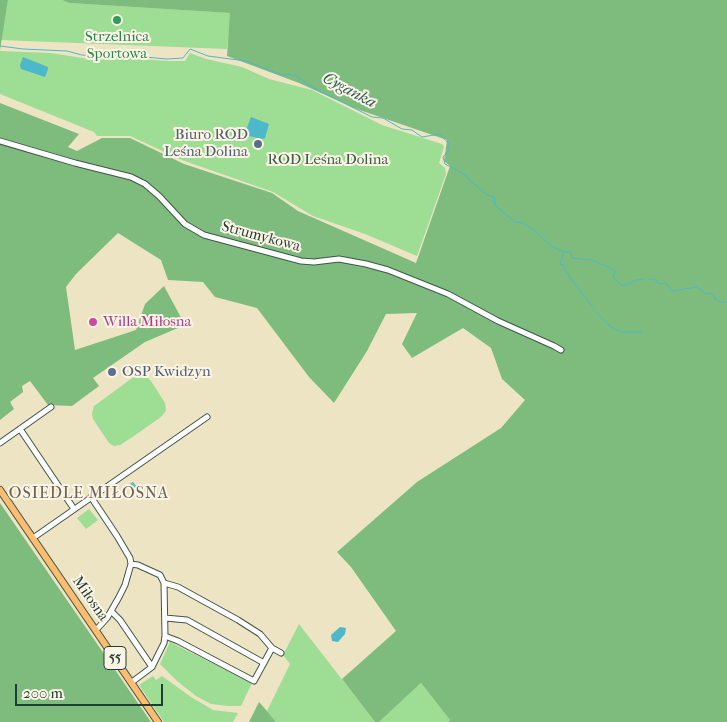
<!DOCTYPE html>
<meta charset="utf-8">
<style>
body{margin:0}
#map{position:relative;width:727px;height:722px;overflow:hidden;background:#ede4c4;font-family:"IM FELL French Canon",serif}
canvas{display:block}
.scale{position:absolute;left:15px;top:684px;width:148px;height:22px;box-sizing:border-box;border:2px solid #1f3d34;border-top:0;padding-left:6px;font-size:15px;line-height:18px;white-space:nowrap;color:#1f3d34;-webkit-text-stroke:4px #fcf5e5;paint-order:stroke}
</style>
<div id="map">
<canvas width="727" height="722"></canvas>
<div class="scale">200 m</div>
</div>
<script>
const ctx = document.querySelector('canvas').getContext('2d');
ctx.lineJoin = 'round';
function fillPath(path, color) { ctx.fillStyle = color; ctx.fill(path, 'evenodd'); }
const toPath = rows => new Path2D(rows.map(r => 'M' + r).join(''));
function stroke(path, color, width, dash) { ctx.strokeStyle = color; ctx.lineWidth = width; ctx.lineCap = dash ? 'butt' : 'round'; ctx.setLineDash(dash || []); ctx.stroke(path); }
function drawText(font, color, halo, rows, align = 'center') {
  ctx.font = font + ' "IM FELL French Canon",serif'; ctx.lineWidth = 4; ctx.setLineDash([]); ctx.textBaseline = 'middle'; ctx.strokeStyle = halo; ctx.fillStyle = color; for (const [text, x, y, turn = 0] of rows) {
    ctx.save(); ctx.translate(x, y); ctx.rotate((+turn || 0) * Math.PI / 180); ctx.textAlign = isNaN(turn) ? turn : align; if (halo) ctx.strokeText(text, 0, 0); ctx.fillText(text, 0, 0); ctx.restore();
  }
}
fillPath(toPath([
 [8,0,62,0,69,3,231,13,227,49,1,40],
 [0,51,50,53,96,60,119,58,169,61,185,61,190,53,206,59,242,67,269,79,312,90,382,125,442,144,444,147,439,163,445,168,446,174,417,256,365,234,313,216,273,192,182,160,130,136,97,136,94,132,0,94],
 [140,375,146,376,151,381,165,403,166,411,161,417,131,438,120,445,114,446,109,443,93,419,92,414,94,406,135,376],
 [89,509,98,520,86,529,77,518],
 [299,624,375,722,276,722,267,711,290,664,283,655],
 [170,642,252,683,241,706,228,706,211,704,196,696,177,681,160,664],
 [153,676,156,680,162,676,191,697,213,710,238,713,233,722,164,722,139,685],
 [421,683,450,720,448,722,379,722]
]), '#9ddd94');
fillPath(toPath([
 [0,0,8,0,0,50],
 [62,0,727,0,727,722,448,722,450,720,421,683,379,722,375,722,342,679,396,631,351,567,337,552,417,482,501,428,525,400,502,379,491,348,463,328,412,358,402,344,417,313,386,314,367,351,334,403,309,377,257,308,215,297,203,282,168,280,161,260,118,233,76,274,66,287,75,350,136,330,145,304,164,286,185,325,145,342,93,378,99,386,72,406,48,405,30,381,22,386,23,392,10,402,14,409,0,420,0,103,79,134,68,147,77,151,102,138,130,138,184,164,272,193,298,211,416,263,450,166,444,161,447,140,354,108,299,83,227,56,230,13,69,3],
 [0,503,151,722,0,722],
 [259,702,267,711,276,722,249,722]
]), '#7ebc7e');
fillPath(toPath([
 [23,57,48,67,48,69,45,77,21,69,20,65],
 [251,117,269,124,265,138,263,139,244,135],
 [133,482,142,494,137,497,128,485],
 [340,627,346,628,345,634,338,642,332,641,331,635]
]), '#4db8c9');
stroke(toPath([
 [0,46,23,49,67,51,82,55,109,57,125,55,166,59,183,58,190,49,208,56,246,61,282,75,295,75,314,88,372,117,383,118,402,129,412,130,422,137,440,134,449,144,449,150,443,157,445,164,466,175,469,180,487,195,494,197,495,204,497,207,515,222,523,223,534,230,551,246,564,252,571,252,572,258,592,260,612,269,615,272,613,277,621,285,626,285,636,280,644,279],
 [564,252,560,264,564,265,564,268,571,279,593,307],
 [648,279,656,280,659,284,666,283,672,291,697,287,706,294,711,293,714,296,715,299,720,302,727,302],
 [596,312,611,327,621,332,642,332]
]), '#4db8c9', 1);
const minor = toPath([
 [0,141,75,163,131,177,145,184,159,196,185,224,204,235,301,261,314,262,339,259,366,264,388,270,448,294,498,321,554,346,561,350],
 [20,429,74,509],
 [0,443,51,407],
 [91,497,117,536,130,558,131,564,125,585,119,597,107,618,96,630],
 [33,538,207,417],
 [131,564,138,565,160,575,164,583,165,636,164,643,152,667,132,682],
 [164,583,178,587,238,620,260,634,272,648,281,653],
 [111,611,120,620,152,667],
 [165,618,187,620,264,663],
 [165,636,178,641,254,681,272,648]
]);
const major = toPath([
 [0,490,158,722]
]);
stroke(minor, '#3e564a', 7);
stroke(major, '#3e564a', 8);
stroke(minor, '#fff', 5);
stroke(major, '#fdbc70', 6);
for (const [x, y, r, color] of [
 [117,20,5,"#2e9e5b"],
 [258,144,5,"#5c6f8a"],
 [93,322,5,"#d1479c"],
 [112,372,5,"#5c6f8a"]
]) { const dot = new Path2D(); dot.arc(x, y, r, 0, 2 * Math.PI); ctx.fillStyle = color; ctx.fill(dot); stroke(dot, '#fcf5e5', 2); }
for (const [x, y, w] of [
 [115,658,22]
]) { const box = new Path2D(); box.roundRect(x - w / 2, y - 11.5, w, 23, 4); ctx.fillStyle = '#fcf5e5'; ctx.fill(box); stroke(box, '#1f3d34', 1); }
drawText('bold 14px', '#1f3d34', null, [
 ["55",115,658]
]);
drawText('15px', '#27864d', '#fcf5e5', [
 ["Strzelnica",117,37],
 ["Sportowa",117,54]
]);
drawText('15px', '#4e5e75', '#fcf5e5', [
 ["Biuro ROD",248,135],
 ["Leśna Dolina",248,152],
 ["OSP Kwidzyn",122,372,"left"]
], 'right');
drawText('15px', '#385d47', '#fcf5e5', [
 ["ROD Leśna Dolina",328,160]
]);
drawText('15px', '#1f3d34', '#fcf5e5', [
 ["Strumykowa",261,237,15],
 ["Miłosna",90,599,55]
]);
drawText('15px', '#b23c85', '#fcf5e5', [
 ["Willa Miłosna",103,322]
], 'left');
drawText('italic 16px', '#2a5c59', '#fcf5e5', [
 ["Cyganka",349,91,28]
]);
ctx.letterSpacing = '1px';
drawText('16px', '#6c6257', '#fcf5e5', [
 ["OSIEDLE MIŁOSNA",89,494]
]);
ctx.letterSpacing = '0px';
</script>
